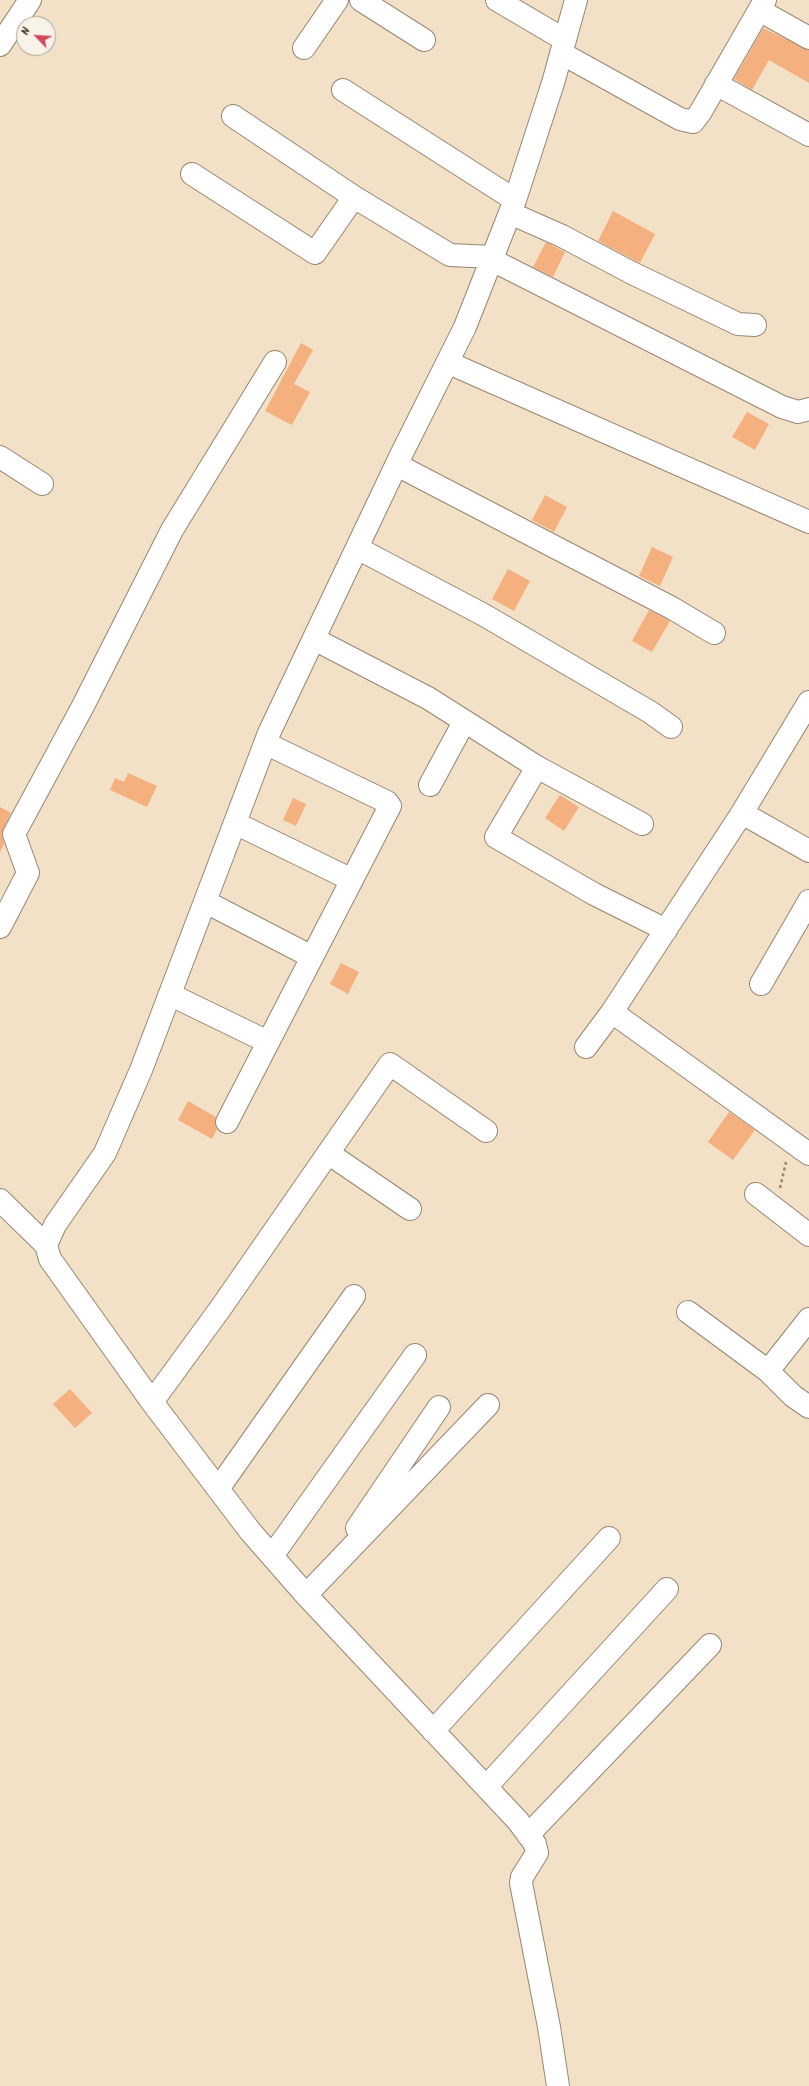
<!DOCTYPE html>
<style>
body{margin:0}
#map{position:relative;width:809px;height:2086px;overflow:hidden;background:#f2e1c6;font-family:Kalam,sans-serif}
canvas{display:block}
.north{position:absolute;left:16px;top:16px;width:40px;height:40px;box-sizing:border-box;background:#f7f3e8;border:1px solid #aca397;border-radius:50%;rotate:295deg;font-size:11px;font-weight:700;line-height:16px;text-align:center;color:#3b2a1e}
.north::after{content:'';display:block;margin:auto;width:14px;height:18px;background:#d1495b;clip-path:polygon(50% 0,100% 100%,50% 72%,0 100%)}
</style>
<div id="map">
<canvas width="809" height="2086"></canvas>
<div class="north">N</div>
</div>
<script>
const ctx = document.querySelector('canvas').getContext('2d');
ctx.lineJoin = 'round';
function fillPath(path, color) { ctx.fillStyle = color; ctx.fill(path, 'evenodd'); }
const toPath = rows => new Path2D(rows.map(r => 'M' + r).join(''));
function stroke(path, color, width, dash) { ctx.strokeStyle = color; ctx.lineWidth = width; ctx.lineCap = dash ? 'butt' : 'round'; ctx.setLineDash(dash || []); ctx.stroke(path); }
fillPath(toPath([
 [763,28,809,50,809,83,769,60,752,90,734,79],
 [613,211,655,234,640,263,598,241],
 [546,242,565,252,553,277,533,267],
 [301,343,313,350,294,384,310,392,292,425,265,411],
 [747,412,769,424,755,450,732,437],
 [545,495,567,507,554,532,532,520],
 [652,547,673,557,660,586,639,576],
 [508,569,530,581,514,611,492,599],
 [649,610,670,621,652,652,632,641],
 [128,773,157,786,147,807,110,790,115,778,124,782],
 [560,795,579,807,564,831,545,818],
 [293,798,306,804,296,826,283,820],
 [0,807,11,813,2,833,4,844,0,852],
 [341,963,359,972,348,994,330,984],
 [188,1101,216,1117,215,1123,217,1129,212,1139,178,1120],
 [729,1112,755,1130,733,1160,708,1142],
 [70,1389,92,1413,75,1428,53,1404]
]), '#f5b080');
const minor = toPath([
 [361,0,424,40],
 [497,0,565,40],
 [759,10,809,38],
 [304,48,337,0],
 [561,53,680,119,693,122,700,113,765,0],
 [716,84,809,135],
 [343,90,515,200],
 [233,116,354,197,450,255,493,257],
 [192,174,315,253,354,197],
 [510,213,562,236,630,272,738,324,755,325],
 [492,260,782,407,798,412,809,409],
 [449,363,809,522],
 [0,457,42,484],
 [397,465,672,608,714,633],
 [357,548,484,615,650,712,671,727],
 [314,639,428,698,537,767,642,824],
 [537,767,496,837,594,894,666,930],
 [430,785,464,722],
 [742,813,809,851],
 [235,823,352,880],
 [206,902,312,957],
 [0,927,28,873,14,834,83,706,172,530,275,362],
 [761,984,809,901],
 [171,995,268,1042],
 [612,1012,809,1154],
 [586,1047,612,1012,742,813,809,702],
 [227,1122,390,806,387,802,265,743],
 [328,1153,410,1209],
 [756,1194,809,1235],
 [0,1200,46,1245],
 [688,1312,768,1371,793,1396,809,1407],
 [768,1371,809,1319],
 [152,1402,220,1309,390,1064,486,1131],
 [218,1489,354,1296],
 [357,1528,439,1407],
 [272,1556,415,1355],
 [306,1595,488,1405],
 [433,1731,609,1538],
 [486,1787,667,1589],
 [528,1835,710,1645],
 [558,2086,549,2027,521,1883,522,1877,537,1853,535,1844,518,1821,306,1595,250,1531,152,1402,50,1259,46,1245,55,1225,105,1153,141,1070,269,733,401,455,465,327,515,200,553,83,576,0]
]);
const major = toPath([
 [0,45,30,0]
]);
stroke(minor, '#968672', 24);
stroke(major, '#968672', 24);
stroke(toPath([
 [780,1188,786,1162]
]), '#968672', 2.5, [3, 3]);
stroke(minor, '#fff', 22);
stroke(major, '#fff', 22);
</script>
